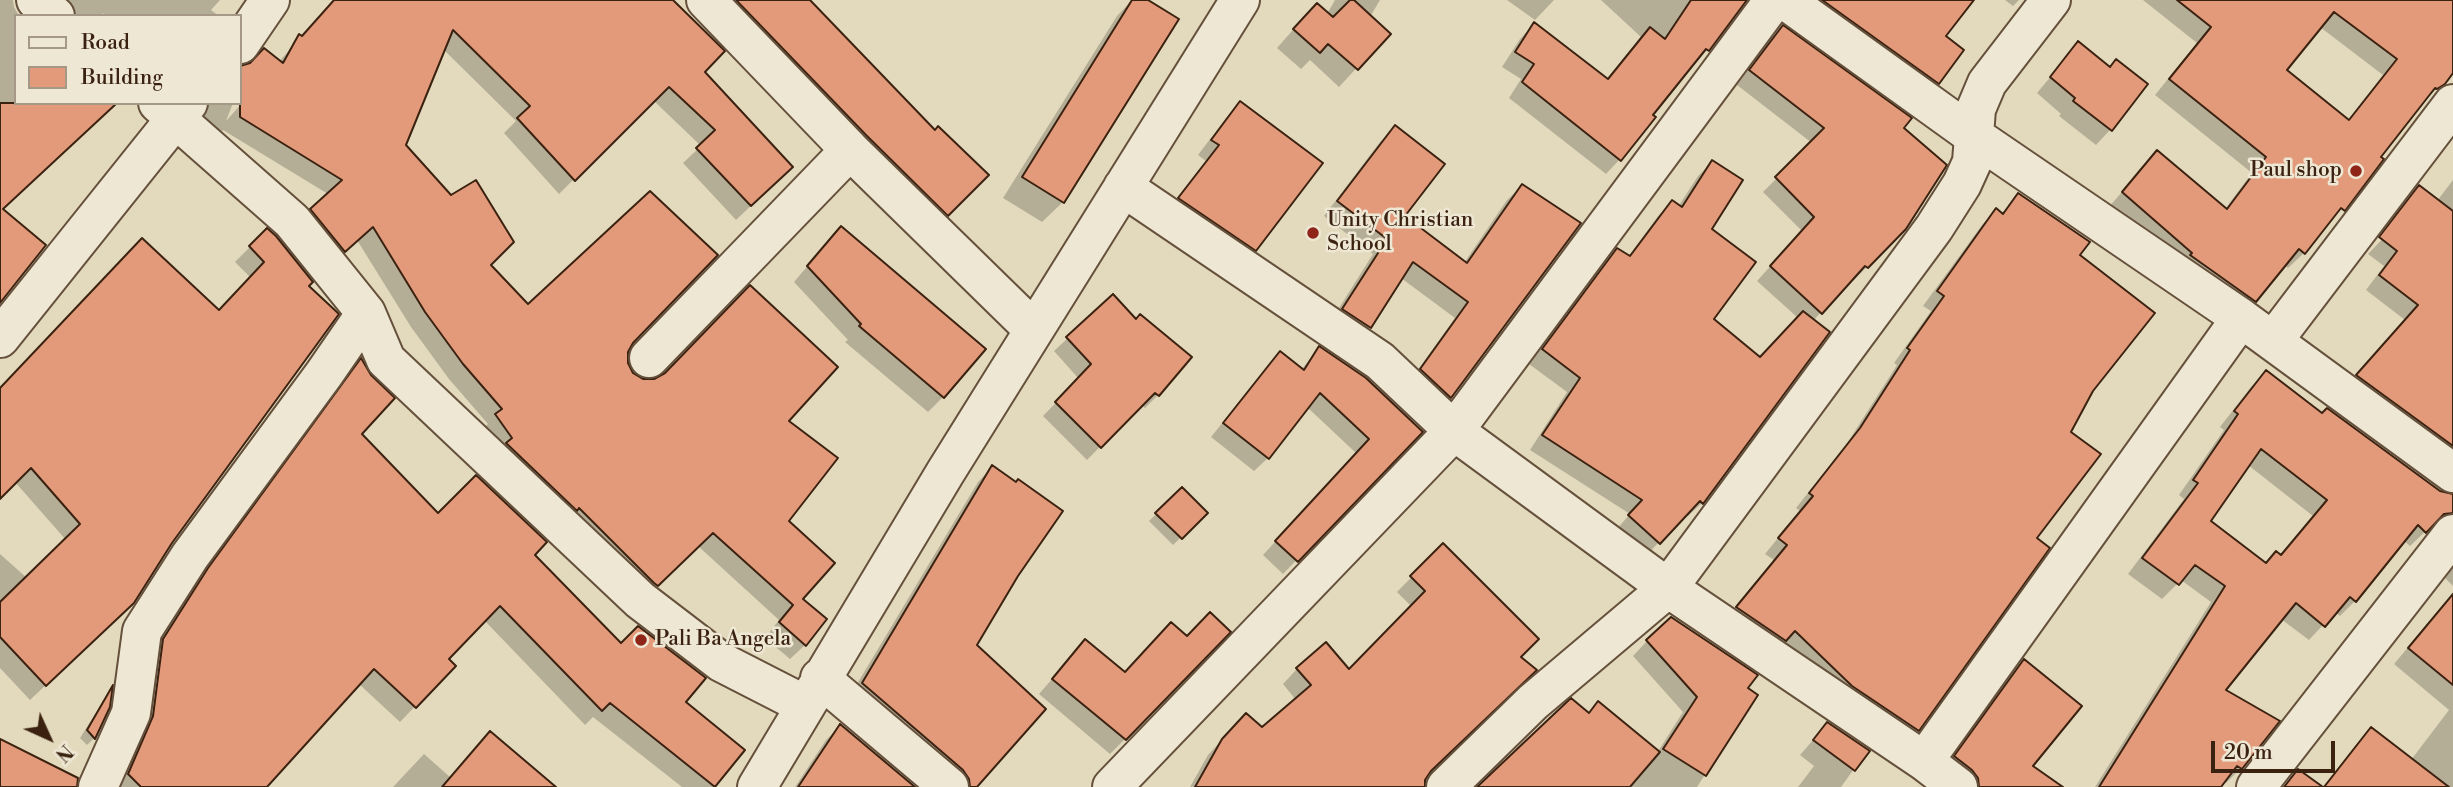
<!DOCTYPE html>
<style>
body{margin:0}
#map{position:relative;width:2453px;height:787px;overflow:hidden;background:#e3dabd;font-family:"Libre Bodoni",serif}
canvas{display:block}
.legend{position:absolute;left:14px;top:14px;width:228px;height:91px;box-sizing:border-box;background:#ede7d4;border:2px solid #a69886;margin:0;padding:9px 12px;list-style:none;font-size:21px;color:#3b2210}
.legend li{display:flex;align-items:center;gap:14px;height:35px}
.legend b{width:35px;border:2px solid #a69886}
.north{position:absolute;left:14px;top:703px;width:70px;height:70px;-webkit-text-stroke:5px #ede7d4;paint-order:stroke;rotate:135deg;font-size:19px;font-weight:700;line-height:28px;text-align:center;color:#3b2210}
.north::after{content:'';display:block;margin:auto;width:24px;height:32px;background:#3b2210;clip-path:polygon(50% 0,100% 100%,50% 72%,0 100%)}
.scale{position:absolute;left:2211px;top:741px;width:124px;height:32px;box-sizing:border-box;border:4px solid #3b2210;border-top:0;padding-left:9px;font-size:21px;line-height:24px;white-space:nowrap;color:#3b2210;-webkit-text-stroke:5px #ede7d4;paint-order:stroke}
</style>
<div id="map">
<canvas width="2453" height="787"></canvas>
<ul class="legend">
<li><b style="height:9px;background:#ede7d4"></b>Road</li>
<li><b style="height:19px;background:#e39a7b"></b>Building</li>
</ul>
<div class="north">N</div>
<div class="scale">20 m</div>
</div>
<script>
const ctx = document.querySelector('canvas').getContext('2d');
ctx.lineJoin = 'round';
function fillPath(path, color) { ctx.fillStyle = color; ctx.fill(path, 'evenodd'); }
const toPath = rows => new Path2D(rows.map(r => 'M' + r).join(''));
function stroke(path, color, width, dash) { ctx.strokeStyle = color; ctx.lineWidth = width; ctx.lineCap = dash ? 'butt' : 'round'; ctx.setLineDash(dash || []); ctx.stroke(path); }
function drawText(font, color, halo, rows, align = 'center') {
  ctx.font = font + ' "Libre Bodoni",serif'; ctx.lineWidth = 5; ctx.setLineDash([]); ctx.textBaseline = 'middle'; ctx.strokeStyle = halo; ctx.fillStyle = color; for (const [text, x, y, turn = 0] of rows) {
    ctx.save(); ctx.translate(x, y); ctx.rotate((+turn || 0) * Math.PI / 180); ctx.textAlign = isNaN(turn) ? turn : align; if (halo) ctx.strokeText(text, 0, 0); ctx.fillText(text, 0, 0); ctx.restore();
  }
}
fillPath(toPath([
 [0,0,13,0,14,7,19,16,16,16,16,103,1,210,0,300],
 [37,0,220,0,211,10,219,16,105,16,103,13,100,16,55,16],
 [334,0,669,0,702,72,776,182,736,220,683,163,701,146,653,100,559,194,504,133,516,121,443,49,404,146,488,265,528,306,631,342,626,352,626,364,633,375,643,381,786,421,787,522,800,599,805,645,790,659,765,638,779,620,698,546,642,599,481,430,488,424,449,379,411,327,357,240,330,265,297,225,328,194,223,130,208,146,189,103,233,103,226,121],
 [755,0,807,0,935,132,986,175,929,233,727,28],
 [1132,0,1145,0,1063,202,1042,222,1003,198,1117,16],
 [1335,0,1380,0,1370,17,1388,34,1339,87,1310,60,1301,69,1277,48,1299,23,1327,14],
 [1507,0,1554,0,1535,20],
 [1601,0,1726,0,1738,9,1707,50,1651,115,1620,159,1606,174,1509,98,1521,79,1502,67,1520,39,1534,24,1606,80,1641,37],
 [1789,0,1972,0,1944,37,1937,82,1923,96],
 [2005,0,2019,0,2013,6],
 [2143,0,2453,0,2453,71,2444,82,2421,104,2304,253,2288,268,2284,265,2240,316,2108,208,2157,152,2225,209,2252,173,2155,95,2197,43],
 [2320,27,2383,75,2347,121,2285,71],
 [1783,27,1902,128,1905,228,1853,281,1851,279,1813,321,1827,333,1702,503,1688,516,1685,514,1645,557,1616,530,1630,514,1530,450,1567,392,1529,364,1604,264,1618,250,1628,257,1658,216,1672,202,1678,207,1698,176,1712,162,1711,319,1760,359,1798,318,1757,281,1802,231,1763,192,1812,143,1737,85,1769,41],
 [2078,44,2109,68,2146,84,2110,130,2096,145,2059,116,2061,114,2037,93],
 [1240,103,1255,250,1240,264,1165,213,1206,161,1198,155,1226,118],
 [1395,127,1402,216,1464,263,1507,200,1522,186,1578,224,1450,397,1435,412,1407,385,1455,318,1401,278,1370,327,1355,342,1329,324,1373,254,1324,216,1380,142],
 [2453,180,2453,471,2343,390,2405,320,2366,290,2384,266,2368,254,2422,198,2437,201],
 [2018,195,2078,255,2099,378,2068,432,2035,539,1917,730,1903,744,1722,623,1774,560,1765,554,1800,511,1796,508,1846,445,1897,365,1894,363,1931,311,1923,306,1982,225,1996,210,2001,214],
 [267,230,275,237,117,618,30,700,0,668,0,554,27,578,66,540,15,482,0,497,0,390,218,312,251,278,235,262],
 [827,243,943,397,928,412,845,342,848,340,794,282],
 [1113,296,1158,395,1145,408,1141,405,1087,460,1043,416,1079,379,1054,351],
 [1319,348,1420,432,1283,574,1263,555,1356,453,1307,407,1268,458,1254,471,1211,437,1267,367,1280,354,1301,370],
 [361,361,359,434,438,515,533,555,621,646,683,702,742,750,713,787,682,787,593,717,585,725,484,620,446,659,454,666,400,722,359,684,265,787,115,787,149,656,193,586,347,375],
 [2266,372,2322,415,2439,492,2453,496,2453,534,2441,527,2428,529,2410,546,2403,540,2355,601,2340,616,2335,612,2309,640,2281,619,2223,690,2241,768,2226,783,2223,781,2219,787,2095,787,2211,602,2181,580,2162,599,2128,574,2184,499,2179,495,2224,430,2220,427,2251,387],
 [2248,465,2313,516,2280,556,2276,553,2265,564,2208,522],
 [992,467,1017,575,975,645,975,787,950,787,848,699,978,482],
 [1182,489,1206,513,1173,545,1149,521],
 [1443,545,1518,657,1428,772,1423,780,1423,787,1190,787,1208,755,1231,730,1262,730,1296,700,1283,684,1297,669,1349,672,1412,607,1397,592],
 [2453,565,2453,586,2445,578],
 [2453,594,2453,787,2323,787,2356,745,2371,730,2411,760,2449,710,2394,664],
 [1085,641,1125,674,1125,739,1110,754,1039,694],
 [1647,641,1756,695,1697,787,1480,787,1588,714,1598,704,1657,753,1683,712,1633,656],
 [2024,662,2031,766,2060,787,1958,787,1940,772,2009,677],
 [110,690,108,706,94,738,87,745,80,738],
 [1827,724,1867,751,1841,787,1798,787,1814,766,1800,755],
 [840,726,912,787,795,787,826,740],
 [490,733,553,787,393,787,424,754,450,777]
]), '#0003');
const building = toPath([
 [334,0,673,0,725,51,705,72,793,167,751,206,696,148,715,130,669,87,575,181,517,118,530,106,453,30,406,145,451,195,476,180,514,242,491,265,528,304,650,191,718,255,633,343,628,352,628,363,633,373,643,379,654,379,665,373,750,285,838,367,789,421,838,458,789,521,835,563,803,599,827,619,806,646,779,622,793,605,713,533,658,586,654,583,579,508,577,511,506,443,512,438,495,414,502,409,463,364,425,312,373,227,345,252,310,209,342,180,240,117,240,66,250,63,264,48,283,63,299,34,302,36,334,0],
 [736,0,810,0,935,130,938,126,989,175,948,216,866,135,736,0],
 [1132,0,1148,0,1179,19,1064,203,1022,177,1132,0],
 [1350,0,1354,0,1391,34,1358,70,1328,44,1320,53,1293,29,1317,3,1333,17,1350,0],
 [1691,0,1747,0,1709,51,1706,49,1653,115,1656,117,1621,161,1522,82,1534,64,1515,52,1534,22,1608,79,1650,27,1665,39,1691,0],
 [1822,0,1974,0,1946,36,1964,50,1939,84,1822,0],
 [2177,0,2453,0,2453,73,2445,84,2437,89,2435,88,2381,157,2384,159,2345,211,2341,208,2305,254,2299,249,2256,302,2190,255,2192,253,2122,192,2157,150,2227,209,2266,157,2169,79,2211,27,2177,0],
 [2334,12,2397,59,2349,120,2287,70,2334,12],
 [1783,25,1912,118,1904,128,1947,165,1906,229,1868,268,1865,266,1822,314,1770,266,1814,217,1775,177,1824,128,1749,70,1783,25],
 [2078,41,2110,67,2116,59,2148,84,2112,131,2073,101,2075,98,2050,77,2078,41],
 [1240,101,1323,163,1256,251,1178,198,1219,145,1211,140,1240,101],
 [0,103,117,103,3,209,46,245,0,303,0,103],
 [1395,125,1445,164,1405,216,1467,263,1522,184,1581,223,1451,398,1420,369,1468,302,1413,262,1371,328,1342,309,1387,239,1337,201,1395,125],
 [1712,160,1743,180,1712,229,1756,262,1714,319,1760,357,1803,311,1830,332,1703,504,1700,501,1660,544,1628,515,1642,500,1542,435,1580,378,1542,349,1617,248,1630,256,1672,200,1682,207,1712,160],
 [2419,185,2453,211,2453,446,2356,375,2418,305,2379,275,2397,251,2379,237,2419,185],
 [2018,193,2090,242,2080,255,2155,313,2093,391,2071,432,2101,454,2037,538,2050,548,1919,731,1852,686,1795,631,1786,641,1736,607,1787,545,1778,538,1813,496,1809,493,1860,428,1910,350,1907,348,1944,296,1937,291,1996,208,2003,214,2018,193],
 [841,226,986,349,944,398,859,326,861,324,807,266,841,226],
 [267,228,276,236,313,282,309,286,339,314,172,543,134,603,46,686,0,637,0,602,80,524,31,468,0,499,0,388,142,238,219,310,264,262,249,246,267,228],
 [1113,294,1136,319,1140,314,1192,357,1159,396,1155,393,1101,448,1055,402,1091,364,1066,337,1113,294],
 [1319,346,1366,378,1423,432,1298,562,1275,541,1369,439,1320,393,1269,459,1223,423,1280,351,1304,370,1319,346],
 [361,358,371,375,395,398,362,434,438,513,476,475,547,542,535,555,621,643,638,626,706,678,686,702,745,750,715,787,610,703,602,711,500,606,449,659,456,666,416,708,374,669,267,787,141,787,128,774,153,716,163,639,208,568,361,358],
 [2266,370,2322,413,2327,408,2440,491,2453,494,2453,513,2444,514,2426,533,2418,525,2356,602,2350,597,2325,627,2296,603,2226,690,2280,721,2242,769,2237,766,2221,787,2099,787,2225,586,2195,565,2179,585,2142,558,2198,483,2193,480,2238,414,2234,411,2266,370],
 [2261,449,2327,500,2281,555,2276,551,2266,563,2211,521,2261,449],
 [992,465,1016,482,1018,479,1063,511,1018,576,977,645,1046,709,977,787,970,787,969,779,963,770,862,683,992,465],
 [1182,487,1208,513,1182,539,1155,513,1182,487],
 [1443,543,1539,639,1521,657,1537,670,1431,771,1425,780,1425,787,1195,787,1222,739,1246,713,1262,727,1311,685,1296,668,1326,642,1349,669,1425,591,1410,576,1443,543],
 [2453,594,2453,685,2408,648,2453,594],
 [1210,612,1231,632,1126,740,1052,679,1085,639,1125,672,1171,622,1187,636,1210,612],
 [1671,617,1758,675,1748,688,1758,695,1706,776,1663,749,1697,697,1646,640,1671,617],
 [2024,659,2082,706,2033,766,2063,787,1979,787,1978,778,1972,770,1954,756,2024,659],
 [113,685,110,707,95,739,87,730,113,685],
 [1571,698,1589,713,1598,701,1660,752,1630,787,1477,787,1571,698],
 [1827,722,1870,751,1855,771,1813,740,1827,722],
 [840,724,915,787,798,787,840,724],
 [2371,727,2449,787,2324,787,2371,727],
 [490,731,556,787,442,787,490,731],
 [0,739,78,778,77,787,0,787,0,739],
 [2298,769,2323,787,2284,787,2298,769]
]);
fillPath(building, '#e39a7b');
stroke(building, '#3b2210', 2);
const minor = toPath([
 [36,0,55,16],
 [706,0,850,150,1033,329],
 [1785,0,1974,136,2241,318,2453,473],
 [240,44,270,0],
 [158,103,292,221,366,313,386,360,640,600,721,662,805,705],
 [1123,187,1380,361,1454,431,1668,588,1924,761,1958,787],
 [0,338,188,103],
 [2273,341,2453,104],
 [649,358,850,150],
 [820,678,949,787],
 [1924,761,2241,318],
 [98,787,131,713,142,631,190,556,324,374,366,313],
 [757,787,945,473,1240,0],
 [1112,787,1454,431,1774,0],
 [1446,787,1533,702,1668,588,1934,228,1962,184,1972,162,1976,109,1987,83,2051,0],
 [2256,787,2453,534]
]);
stroke(minor, '#65503b', 42);
stroke(minor, '#ede7d4', 38);
for (const [x, y, r, color] of [
 [2356,171,7,"#8f2418"],
 [1313,233,7,"#8f2418"],
 [641,640,7,"#8f2418"]
]) { const dot = new Path2D(); dot.arc(x, y, r, 0, 2 * Math.PI); ctx.fillStyle = color; ctx.fill(dot); stroke(dot, '#ede7d4', 2.5); }
drawText('21px', '#3b2210', '#ede7d4', [
 ["Paul shop",2342,171,"right"],
 ["Unity Christian",1327,221],
 ["School",1327,245],
 ["Pali Ba Angela",655,640]
], 'left');
</script>
